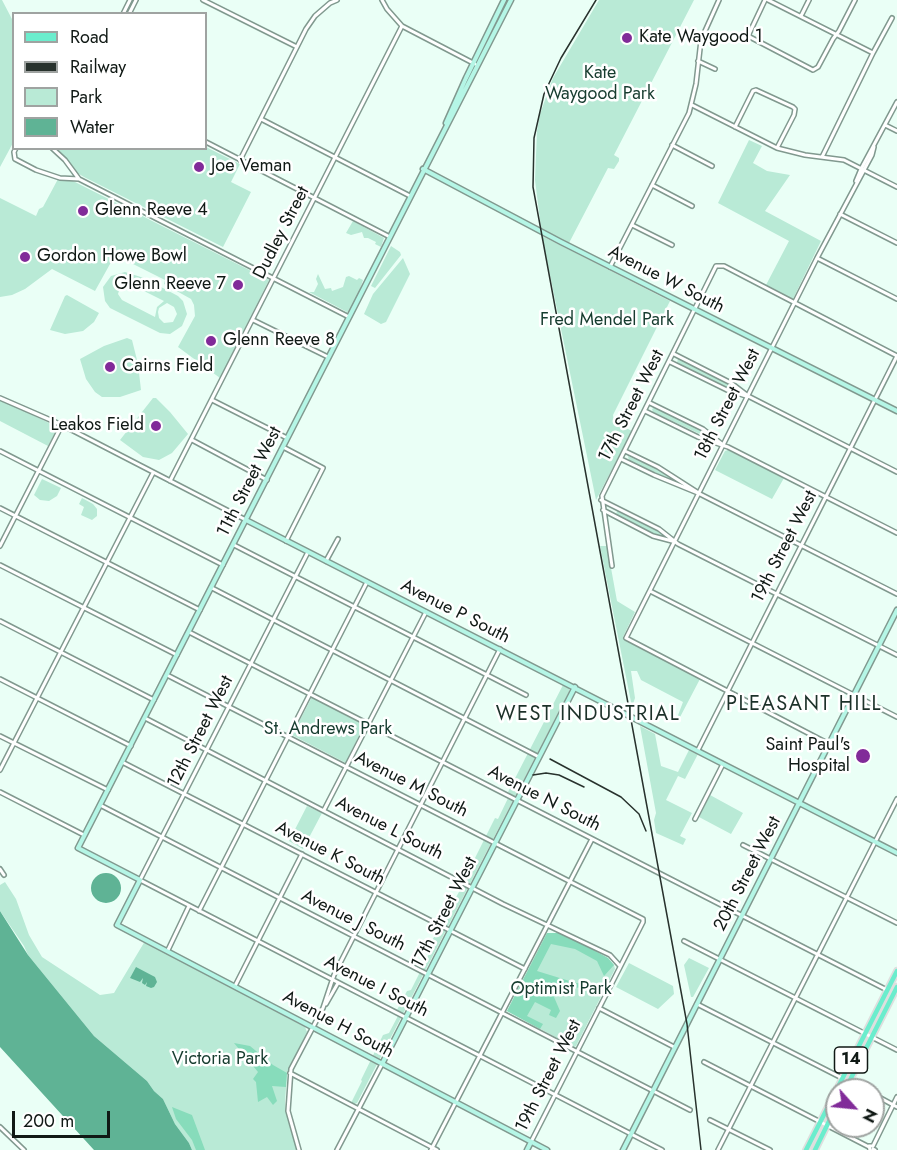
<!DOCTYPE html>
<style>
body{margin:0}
#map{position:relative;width:897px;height:1150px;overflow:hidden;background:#eafff6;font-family:Jost,sans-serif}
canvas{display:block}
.legend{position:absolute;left:12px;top:12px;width:195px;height:138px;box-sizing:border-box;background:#fff;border:2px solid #9fa3a1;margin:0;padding:8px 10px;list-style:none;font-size:18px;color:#101915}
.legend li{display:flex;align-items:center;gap:12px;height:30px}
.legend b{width:30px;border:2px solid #9fa3a1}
.north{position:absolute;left:825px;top:1078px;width:60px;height:60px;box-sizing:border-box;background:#fff;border:2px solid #9fa3a1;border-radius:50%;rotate:117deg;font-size:16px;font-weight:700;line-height:24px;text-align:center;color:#101915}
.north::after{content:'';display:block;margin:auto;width:21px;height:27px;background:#812b99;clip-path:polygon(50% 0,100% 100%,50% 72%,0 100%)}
.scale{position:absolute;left:12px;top:1111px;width:98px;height:27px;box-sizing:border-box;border:3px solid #101915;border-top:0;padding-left:8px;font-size:18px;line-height:21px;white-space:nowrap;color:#101915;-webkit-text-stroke:4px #fff;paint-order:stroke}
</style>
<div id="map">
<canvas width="897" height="1150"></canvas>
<ul class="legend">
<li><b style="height:8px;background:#6bedcd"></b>Road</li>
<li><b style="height:8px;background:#28322d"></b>Railway</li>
<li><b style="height:16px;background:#b9ead6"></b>Park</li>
<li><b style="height:16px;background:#5fb395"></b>Water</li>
</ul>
<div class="north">N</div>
<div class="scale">200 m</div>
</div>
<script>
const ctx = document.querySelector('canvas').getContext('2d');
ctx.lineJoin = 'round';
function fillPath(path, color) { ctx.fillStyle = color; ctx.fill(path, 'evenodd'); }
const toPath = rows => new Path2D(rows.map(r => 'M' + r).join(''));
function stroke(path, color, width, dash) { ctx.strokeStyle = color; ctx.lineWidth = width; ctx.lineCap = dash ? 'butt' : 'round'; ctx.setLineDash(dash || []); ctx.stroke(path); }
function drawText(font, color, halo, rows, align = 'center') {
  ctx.font = font + ' Jost,sans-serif'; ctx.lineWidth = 5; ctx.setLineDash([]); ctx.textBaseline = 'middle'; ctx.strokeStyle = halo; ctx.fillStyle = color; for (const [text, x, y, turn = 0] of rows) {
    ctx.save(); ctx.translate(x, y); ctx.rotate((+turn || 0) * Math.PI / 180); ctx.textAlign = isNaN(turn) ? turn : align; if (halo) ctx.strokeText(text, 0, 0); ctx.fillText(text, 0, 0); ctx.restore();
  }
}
fillPath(toPath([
 [0,0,2,0,13,21,14,141,0,167],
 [599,0,694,0,614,155,619,158,619,161,614,169,608,168,569,243,541,228,535,180,537,131,540,114,553,78],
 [749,140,762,146,753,163,767,171,790,175,765,211,821,241,793,299,766,285,789,241,718,203],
 [206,147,240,164,231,182,251,192,223,247,84,177,74,171,55,149],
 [58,179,73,181,269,280,220,378,178,347,195,316,194,305,191,299,164,284,165,280,115,255,95,291,52,269,25,289,12,295,0,297,0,198,36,216,39,209,43,207],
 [353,221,384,238,381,247,375,244,376,242,368,238,364,238,362,232,351,235,346,233],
 [542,236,670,301,613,415,614,422,632,431,596,500],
 [391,246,400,252,401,255,375,288,371,286],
 [403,258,410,274,386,322,381,324,364,314,373,294],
 [125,272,144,278,178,296,183,301,187,314,182,326,170,334,160,333,110,308,105,301,103,287,111,276],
 [124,284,134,286,164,301,157,307,155,317,122,300,118,294,120,287],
 [167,303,174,307,177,314,173,322,164,323,159,318,158,312,159,308],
 [318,274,325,289,331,288,332,291,343,287,346,277,349,276,357,280,359,278,363,280,353,311,347,312,309,292,314,292,318,284,316,279],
 [67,295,99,313,94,322,83,331,65,334,50,330,65,296],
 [127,338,132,340,138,364,141,390,120,397,102,397,95,392,86,379,80,359,104,346],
 [678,358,725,381,743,392,742,394,725,387,677,363],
 [153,398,156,398,170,412,188,434,172,453,159,460,143,457,120,440],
 [0,400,58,427,48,446,0,421],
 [655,407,700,430,717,442,653,412,652,409],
 [728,450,784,478,772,499,715,470,725,451],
 [628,456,657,469,688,488,629,461],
 [42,479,61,488,57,496,49,501,40,500,34,495],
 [82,498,93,504,97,509,97,516,92,520,81,515,84,507,79,504],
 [617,511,657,530,667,538,654,535,616,515],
 [600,546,607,546,617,601,635,612,623,637,624,640,700,679,679,719,677,718,683,702,641,680,637,671,631,671,635,698,632,707],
 [563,685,569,688,569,692,357,1103,354,1104,351,1103,362,1081,361,1080,383,1035,389,1033,400,1012,397,1010,407,991,411,990,432,948,429,946,475,863,475,858,495,818,498,819,510,794,508,792],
 [312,697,364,725,346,763,292,735],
 [640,726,655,734,661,766,678,772,689,750,698,754,685,779,678,776,666,800,692,813,680,836,686,839,683,845,656,833,654,820,656,813],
 [710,795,743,813,731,834,699,817],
 [307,806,322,813,303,849,289,841],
 [5,882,16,899,29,935,42,957,100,995,114,993,145,941,305,1027,307,1032,287,1073,285,1102,286,1112,297,1150,192,1150,189,1143,175,1124,163,1099,154,1091,147,1081,94,1036,28,955,24,946,0,911,0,885],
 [547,933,608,958,614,965,615,969,576,1046,574,1047,507,1011],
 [689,958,709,968,693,997,691,997,684,965],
 [629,963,673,986,674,994,658,1009,616,987]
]), '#b9ead6');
fillPath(toPath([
 [547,933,563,933,608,958,614,965,604,976,597,961,575,949,551,944,537,971,576,983,607,986,603,994,585,987,573,988,554,997,560,1011,556,1018,549,1015,551,1010,535,1002,527,1016,543,1024,540,1029,507,1011],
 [234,1043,250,1046,273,1065,287,1073,286,1087,272,1086,277,1101,273,1105,267,1097,258,1102,256,1082,253,1079,258,1072],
 [172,1107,192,1115,205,1150,196,1150,192,1140,176,1119]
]), '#87dcbb');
fillPath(toPath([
 '91 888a15 15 0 1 1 30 0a15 15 0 1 1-30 0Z',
 [0,911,28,955,94,1036,147,1081,154,1091,163,1099,175,1124,189,1143,192,1150,94,1150,0,1047],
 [136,967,155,977,157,982,154,987,151,988,146,986,147,982,145,985,142,983,143,978,140,982,130,978]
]), '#5fb395');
const street = toPath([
 [203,0,297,47],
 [382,0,387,9,402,26,475,64],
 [765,0,748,36,813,70,818,67,833,39,839,31,855,0],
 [768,0,873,53,822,157],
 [123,14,130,0],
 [129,14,136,0],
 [801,16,809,0],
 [873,53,892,18],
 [698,61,715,69],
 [692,105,777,148,805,155,844,160,897,187],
 [261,119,410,196],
 [885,125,897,131],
 [735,127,753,91,756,90,793,107,795,109,794,115,777,148],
 [206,142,390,237],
 [672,145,712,166],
 [16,148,14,152,15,159,36,170,60,178,79,179,349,317],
 [52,148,65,160,79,179],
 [240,160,306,29,315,16,330,3,337,0],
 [856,181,861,169,897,102],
 [652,185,692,206],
 [840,214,897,243],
 [632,225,672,245],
 [817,258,897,299],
 [610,267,689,113,696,84,701,40,719,0],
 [253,320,328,357],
 [674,354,731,383,748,396,897,472],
 [670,362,727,390,746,396],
 [0,398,62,425,246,520],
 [212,400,287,438],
 [650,403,703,429,723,445],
 [645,411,698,437,728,447,897,533],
 [192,440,267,480],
 [283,447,323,468,286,541],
 [0,451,223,565],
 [625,451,658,467,697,492],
 [621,459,654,475,698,493,897,594],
 [170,481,402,26],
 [601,500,659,529,678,544,897,655],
 [0,508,200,610],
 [603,510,653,536,672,541],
 [234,545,526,695],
 [0,546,62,425],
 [308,552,140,880,662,1150],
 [326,561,338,539],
 [0,565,177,655],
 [612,566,602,496,716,266,724,266,897,356],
 [212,588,539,757],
 [650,591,897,717],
 [0,621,154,700],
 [189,632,887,990],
 [167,675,643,919,643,922,531,1142],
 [0,679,131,746],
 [145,718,503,904,610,955,620,966],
 [0,736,108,790],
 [829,744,626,638,817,258,872,155,874,147],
 [698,750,897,356],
 [122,762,525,969],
 [0,770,153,473],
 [0,792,84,835],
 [100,805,690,1110],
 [324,810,426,612],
 [695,819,723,764],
 [743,845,897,923],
 [0,869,4,875],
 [199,911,367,582],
 [684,941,897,1050],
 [168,950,189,906],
 [235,986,302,854],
 [326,1004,338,983],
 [697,1004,842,1078],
 [599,1008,674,1047],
 [704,1062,869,1147],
 [290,1073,437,1150],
 [849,1082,864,1090],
 [873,1094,897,1107],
 [710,1120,770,1150],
 [0,1127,24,1150],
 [873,1149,875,1150],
 [299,1150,288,1111,291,1069,323,1008,334,975,500,649],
 [337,1150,382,1064],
 [431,1150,592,839],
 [718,1150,897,799],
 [870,1150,869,1146,873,1146,897,1097]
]);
const secondary = toPath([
 [511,0,78,848,140,880,117,925,547,1150],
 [446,123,466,78,504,0],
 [423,169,561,242,897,411],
 [246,520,897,853],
 [382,1064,575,687],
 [527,1150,531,1142],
 [623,1150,897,610]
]);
const primary = toPath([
 [845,1090,897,987],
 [806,1150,897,971],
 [815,1150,837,1105]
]);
stroke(street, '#81998f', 6);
stroke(secondary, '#81998f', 7);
stroke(primary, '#dedfde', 8);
stroke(street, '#fff', 3);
stroke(secondary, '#b5f6e6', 4);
stroke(primary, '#6bedcd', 4.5);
stroke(toPath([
 [596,0,561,58,544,94,534,138,533,187,687,1024,701,1150],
 [550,759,621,797,639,814,646,831],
 [533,775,546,773,559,775,584,787]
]), '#28322d', 1.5);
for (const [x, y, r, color] of [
 [627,38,6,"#812b99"],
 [199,167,6,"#812b99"],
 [83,211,6,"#812b99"],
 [25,257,6,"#812b99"],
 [238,285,6,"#812b99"],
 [211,341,6,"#812b99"],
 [110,367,6,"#812b99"],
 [156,426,6,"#812b99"],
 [863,756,8,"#812b99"]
]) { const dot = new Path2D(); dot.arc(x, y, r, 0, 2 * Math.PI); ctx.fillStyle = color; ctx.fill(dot); stroke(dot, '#fff', 2); }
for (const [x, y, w] of [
 [851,1060,33]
]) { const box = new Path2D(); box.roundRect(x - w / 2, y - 13, w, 26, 4.5); ctx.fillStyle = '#fff'; ctx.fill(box); stroke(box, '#101915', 1.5); }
drawText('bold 16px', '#101915', null, [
 ["14",851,1060]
]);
drawText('18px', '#101915', '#fff', [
 ["Kate Waygood 1",639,38],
 ["Joe Veman",211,167],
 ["Glenn Reeve 4",95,211],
 ["Gordon Howe Bowl",37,257],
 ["Glenn Reeve 7",226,285,"right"],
 ["Glenn Reeve 8",223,341],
 ["Cairns Field",122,367],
 ["Leakos Field",144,426,"right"],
 ["Saint Paul's",850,746,"right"],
 ["Hospital",850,767,"right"]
], 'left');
drawText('18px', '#163c2f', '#fff', [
 ["Kate",600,74],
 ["Waygood Park",600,95],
 ["Fred Mendel Park",607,321],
 ["St. Andrews Park",328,730],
 ["Optimist Park",561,990],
 ["Victoria Park",220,1060]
]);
drawText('18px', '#101915', '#fff', [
 ["Dudley Street",282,233,-63],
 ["Avenue W South",666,280,27],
 ["18th Street West",728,405,-63],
 ["17th Street West",632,406,-63],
 ["11th Street West",250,482,-63],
 ["19th Street West",785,547,-63],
 ["Avenue P South",455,612,27],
 ["12th Street West",201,732,-63],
 ["Avenue M South",411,785,27],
 ["Avenue N South",544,799,27],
 ["Avenue L South",389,829,27],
 ["Avenue K South",330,854,27],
 ["20th Street West",748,874,-63],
 ["17th Street West",445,913,-63],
 ["Avenue J South",353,921,27],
 ["Avenue I South",376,987,27],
 ["Avenue H South",338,1025,28],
 ["19th Street West",549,1076,-63]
]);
ctx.letterSpacing = '1.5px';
drawText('20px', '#1c3129', '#fff', [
 ["PLEASANT HILL",804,705],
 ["WEST INDUSTRIAL",588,715]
]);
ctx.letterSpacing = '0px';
</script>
